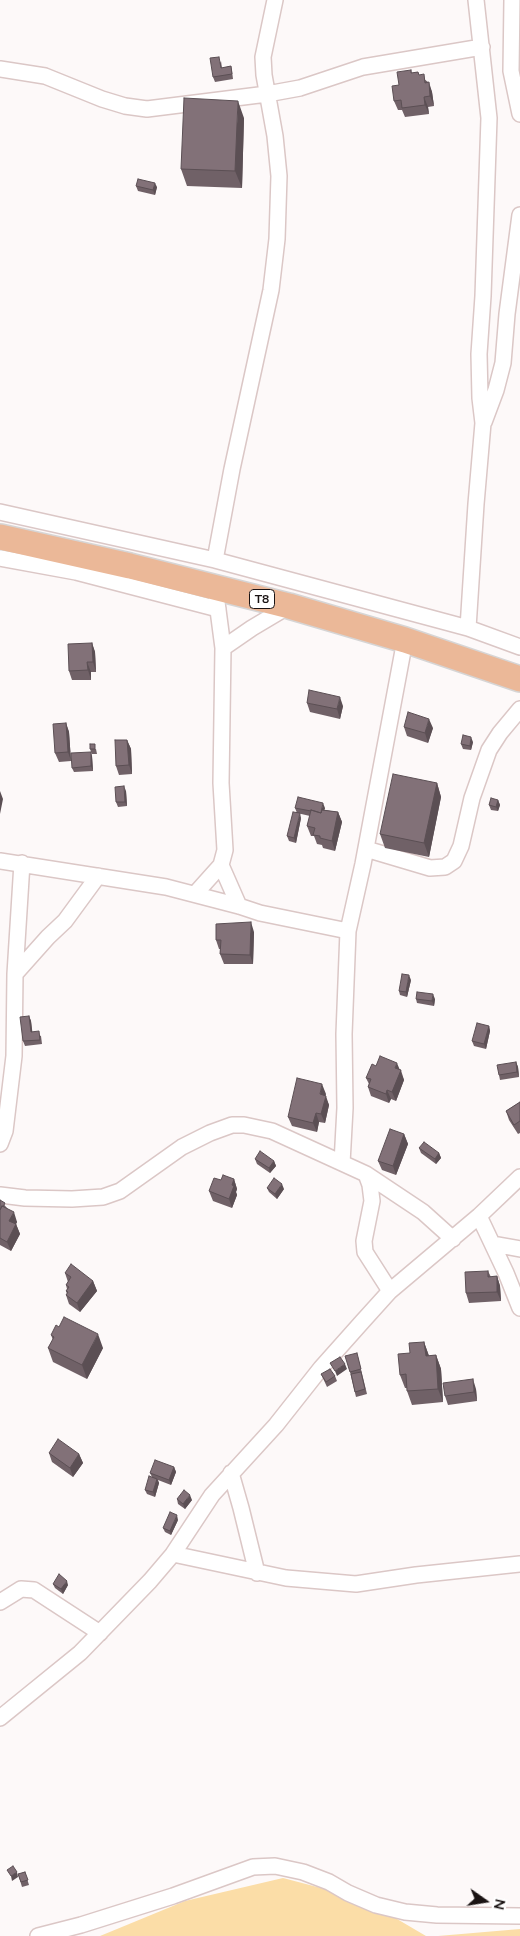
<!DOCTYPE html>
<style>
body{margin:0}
#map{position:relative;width:520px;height:1936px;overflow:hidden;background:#fdf9f9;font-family:Mulish,sans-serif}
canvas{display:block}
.north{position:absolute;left:460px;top:1876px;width:50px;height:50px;-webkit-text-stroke:4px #fff;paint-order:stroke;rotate:103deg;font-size:14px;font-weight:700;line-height:20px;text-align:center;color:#1a1313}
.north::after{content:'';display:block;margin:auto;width:18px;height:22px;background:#1a1313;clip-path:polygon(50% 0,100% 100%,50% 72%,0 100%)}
</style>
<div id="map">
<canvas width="520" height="1936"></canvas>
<div class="north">N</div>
</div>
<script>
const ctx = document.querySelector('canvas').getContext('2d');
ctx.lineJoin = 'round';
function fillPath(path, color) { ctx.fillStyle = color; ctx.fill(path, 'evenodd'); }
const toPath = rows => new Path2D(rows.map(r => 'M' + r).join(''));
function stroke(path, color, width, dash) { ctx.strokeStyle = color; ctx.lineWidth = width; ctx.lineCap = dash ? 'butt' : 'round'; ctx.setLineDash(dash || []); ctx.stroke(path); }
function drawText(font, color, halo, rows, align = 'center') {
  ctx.font = font + ' Mulish,sans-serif'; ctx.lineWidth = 4.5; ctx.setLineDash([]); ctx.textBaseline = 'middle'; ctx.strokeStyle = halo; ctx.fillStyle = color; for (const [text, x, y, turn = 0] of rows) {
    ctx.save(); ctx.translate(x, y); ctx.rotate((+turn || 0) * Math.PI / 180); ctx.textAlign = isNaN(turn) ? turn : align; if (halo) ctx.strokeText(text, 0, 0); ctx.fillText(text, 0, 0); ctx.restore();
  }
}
fillPath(toPath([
 [283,1878,363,1899,426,1936,100,1936,185,1901],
 [520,1929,520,1936,438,1936]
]), '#fbdda7');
const minor = toPath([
 [512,0,511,71,520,114],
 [0,69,45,76,102,99,125,106,147,109,267,94,300,88,363,67,482,47],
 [484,422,496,390,503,363,507,314,520,215],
 [0,512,215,560,468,628,520,647],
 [0,558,76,572,218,609],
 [215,560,232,469,271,290,277,239,279,176,275,136,264,75,263,57,275,0],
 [468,628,476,504,483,423,480,398,479,354,483,296,489,118,476,0],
 [223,648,252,628,289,606],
 [366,849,430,868,445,867,454,861,461,846,472,798,489,750,500,733,520,709],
 [0,861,166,887,239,906,260,913,348,931],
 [221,865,239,906],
 [195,894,221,865,225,850,221,783,223,648,215,587],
 [15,974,48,937,65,921,98,876],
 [0,1144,5,1131,14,1056,15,974,22,863],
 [342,1163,345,1108,344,1034,348,931,363,864,405,640],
 [366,1174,370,1185,372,1201,364,1241,365,1252,390,1291],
 [0,1195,25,1198,72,1199,103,1197,120,1191,182,1147,210,1133,232,1125,244,1125,272,1131,366,1174,423,1212,453,1239],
 [479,1216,506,1273,520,1308],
 [493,1244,520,1249],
 [231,1473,241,1508,257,1573],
 [173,1554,286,1578,356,1584,416,1575,520,1564],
 [0,1602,21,1589,34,1590,100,1633],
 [0,1718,80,1653,150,1581,173,1554,212,1495,276,1425,321,1368,362,1322,390,1291,479,1216,520,1177],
 [38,1936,81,1925,173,1896,253,1867,275,1866,303,1872,329,1882,348,1893,376,1905,405,1912,437,1915,520,1916]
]);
const primary = toPath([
 [0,537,130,566,289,606,405,640,520,679]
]);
stroke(minor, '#dbc7c6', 18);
stroke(primary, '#d6d5d5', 28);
stroke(minor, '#fff', 15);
stroke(primary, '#ebb898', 25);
fillPath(toPath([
 [221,61,222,68,231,66,232,71,233,79,215,82,213,77],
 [411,70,412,73,418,72,419,75,428,82,432,92,434,106,428,107,429,114,405,117,402,110,398,110,394,101,399,85],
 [244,118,242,188,187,186,181,169],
 [136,186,157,187,155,195,138,191],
 [92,643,95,652,96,672,91,672,91,680,72,680,69,671],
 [307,703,343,706,340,719,310,712],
 [66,723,69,732,71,761,59,762,55,753],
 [404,727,433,728,428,743,407,736],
 [127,740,131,749,132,774,119,775,116,766],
 [473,742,471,750,463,749,461,744],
 [90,749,96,749,97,754,92,754],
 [92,756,93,771,74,772,72,768],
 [437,783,441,797,429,857,385,848,380,834],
 [126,791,127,806,118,807,116,802],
 [498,800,500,805,498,811,491,810,489,805],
 [295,808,325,808,324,810,338,812,342,822,335,851,323,848,322,845,317,844,314,836,311,836,307,826,310,816,297,813],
 [301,818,296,843,289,841,287,836],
 [254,932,253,964,224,964,220,954,220,949,219,949,216,940],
 [411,980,407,997,400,995,399,991],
 [416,999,435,999,434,1006,417,1003],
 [29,1016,31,1021,32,1032,41,1036,42,1044,25,1046,23,1041],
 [489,1026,490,1031,486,1049,474,1046,472,1041],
 [516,1062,518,1067,519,1077,500,1080,499,1075],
 [376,1066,401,1070,404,1080,396,1101,391,1099,389,1103,371,1096,368,1087,369,1084,366,1078],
 [326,1094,325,1096,329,1105,325,1123,319,1122,317,1132,292,1126,288,1117],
 [520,1102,520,1133,518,1134,509,1120,506,1111],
 [404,1134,408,1144,396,1175,382,1170,378,1161],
 [419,1148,439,1153,441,1158,436,1164,421,1153],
 [255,1159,274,1161,276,1166,270,1173,257,1164],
 [234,1179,237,1189,236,1192,237,1195,232,1208,213,1201,209,1191,221,1180],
 [267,1188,284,1189,277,1199,269,1192],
 [0,1200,7,1208,17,1222,16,1224,20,1234,11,1251,0,1245],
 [488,1271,491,1277,497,1276,500,1286,501,1301,469,1303,466,1293],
 [65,1273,93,1281,97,1291,80,1312,69,1304,66,1295,67,1294,66,1291,67,1289,66,1285,68,1282],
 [51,1335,103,1348,87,1379,53,1362,48,1348,53,1340],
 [424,1342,429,1356,436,1355,441,1369,443,1402,412,1405,407,1391,407,1388,405,1388,400,1375,410,1353],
 [358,1357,367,1394,356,1397,350,1372],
 [321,1374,335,1376,337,1381,327,1387],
 [476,1389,477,1401,448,1405,445,1396],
 [49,1453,79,1454,83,1463,73,1477,52,1462],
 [174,1467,176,1472,171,1485,158,1480,159,1483,155,1497,147,1494,145,1490,152,1477,150,1473],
 [177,1499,192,1500,185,1509,178,1504],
 [178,1520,171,1535,165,1532,163,1528],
 [53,1584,68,1585,63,1594,55,1588],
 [25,1872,29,1885,22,1887,18,1874]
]), '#706167');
fillPath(toPath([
 [429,82,432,92,434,106,430,96],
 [424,97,428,107,429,114,425,105],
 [238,101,244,118,242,188,235,171],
 [155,183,157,187,155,195,153,190],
 [92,643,95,652,96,672,93,662],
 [87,662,91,672,91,680,88,670],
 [340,697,343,706,340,719,337,709],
 [429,719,433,728,428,743,425,733],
 [66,723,69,732,71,761,68,752],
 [471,737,473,742,471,750,470,746],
 [127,740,131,749,132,774,129,765],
 [91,752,92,756,93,771,91,766],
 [437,783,441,797,429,857,424,843],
 [124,786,126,791,127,806,125,802],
 [0,791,3,799,0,814],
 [498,800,500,805,498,811,496,807],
 [323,803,325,808,322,818,321,814],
 [338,812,342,822,335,851,332,841],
 [300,813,301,818,296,843,294,838],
 [251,922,254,932,253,964,250,955],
 [409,975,411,980,407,997,406,992],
 [433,994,435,999,434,1006,432,1001],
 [29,1016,31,1021,33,1037,31,1032],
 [489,1026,490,1031,486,1049,484,1044],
 [516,1062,518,1067,519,1077,517,1072],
 [397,1063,404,1080,396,1101,392,1092,395,1068],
 [322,1084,326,1094,323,1104,320,1094],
 [387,1090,391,1099,389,1103,386,1094],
 [326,1096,329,1105,325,1123,321,1114],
 [316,1113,319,1122,317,1132,313,1123],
 [404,1134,408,1144,396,1175,393,1166],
 [439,1153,441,1158,436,1164,435,1159],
 [274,1161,276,1166,270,1173,269,1168],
 [234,1179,237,1189,236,1192,237,1195,232,1208,229,1199,232,1185],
 [282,1184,284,1189,277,1199,275,1194],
 [14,1212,17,1222,13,1230,9,1221],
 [16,1224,20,1234,11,1251,7,1242],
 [497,1276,500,1286,501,1301,497,1292],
 [93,1281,97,1291,80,1312,77,1303],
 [98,1334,103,1348,87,1379,82,1365],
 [424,1342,429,1356,426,1356],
 [436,1355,441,1369,443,1402,438,1389],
 [345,1364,347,1369,337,1376,335,1371],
 [473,1379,476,1389,477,1401,474,1392],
 [79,1454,83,1463,73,1477,70,1468],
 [174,1467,176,1472,171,1485,169,1480],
 [157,1479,159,1483,155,1497,153,1492],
 [190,1495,192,1500,185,1509,183,1504],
 [177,1515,178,1520,171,1535,170,1531],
 [67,1581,68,1585,63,1594,61,1589],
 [17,1872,18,1877,12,1881,11,1876]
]), '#5b4f54');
const building = toPath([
 [219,57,221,68,231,66,232,74,213,77,210,58,219,57],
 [411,70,411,73,418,72,419,75,424,74,425,83,429,82,430,96,424,97,425,105,402,108,401,100,394,101,392,86,399,85,397,72,411,70],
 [184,98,238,101,235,171,181,169,184,98],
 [138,179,155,183,153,190,136,186,138,179],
 [92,643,93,662,87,662,88,670,69,671,68,644,92,643],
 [309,690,340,697,337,709,307,703,309,690],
 [408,712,429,719,425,733,404,727,408,712],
 [66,723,68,752,55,753,53,724,66,723],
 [463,735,471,737,470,746,461,744,463,735],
 [115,740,127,740,129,765,116,766,115,740],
 [90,744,95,744,95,749,90,749,90,744],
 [91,752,91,766,72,768,71,753,91,752],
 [393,774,437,783,424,843,380,834,393,774],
 [124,786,125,802,116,802,115,787,124,786],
 [298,797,323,803,321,813,311,810,311,811,295,808,298,797],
 [491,798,498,800,496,807,489,805,491,798],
 [311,810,321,813,322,810,338,812,332,841,320,838,320,836,313,835,315,828,307,826,311,810],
 [293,812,300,813,294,838,287,836,293,812],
 [251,922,250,955,220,954,221,940,216,940,216,924,251,922],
 [402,974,409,975,406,992,399,991,402,974],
 [417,992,433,994,432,1001,416,999,417,992],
 [29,1016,31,1032,39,1031,40,1040,23,1041,20,1017,29,1016],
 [477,1023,489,1026,484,1044,472,1041,477,1023],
 [380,1056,397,1063,395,1068,401,1070,392,1092,387,1090,386,1094,368,1087,371,1079,366,1078,372,1064,376,1066,380,1056],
 [516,1062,517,1072,499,1075,497,1065,516,1062],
 [297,1078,322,1084,320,1094,326,1096,321,1114,316,1113,313,1123,288,1117,297,1078],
 [520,1102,520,1121,514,1125,506,1111,520,1102],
 [390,1129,404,1134,393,1166,378,1161,390,1129],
 [424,1142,439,1153,435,1159,419,1148,424,1142],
 [260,1151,274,1161,269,1168,255,1159,260,1151],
 [223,1175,234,1179,232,1185,234,1186,229,1199,209,1191,214,1178,221,1180,223,1175],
 [274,1178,282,1184,275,1194,267,1188,274,1178],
 [0,1200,5,1203,3,1207,2,1206,0,1210,0,1200],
 [2,1206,14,1212,9,1221,16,1224,7,1242,0,1238,0,1210,2,1206],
 [71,1264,93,1281,77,1303,66,1295,68,1292,66,1291,69,1287,66,1285,71,1277,65,1273,71,1264],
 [488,1271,488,1277,497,1276,497,1292,466,1293,465,1272,488,1271],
 [64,1317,98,1334,82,1365,48,1348,54,1337,51,1335,56,1325,59,1327,64,1317],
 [424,1342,426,1356,436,1355,438,1389,407,1391,406,1374,400,1375,398,1354,410,1353,409,1343,424,1342],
 [357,1353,361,1369,350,1372,345,1356,357,1353],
 [340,1357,345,1364,335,1371,330,1363,340,1357],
 [330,1369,335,1376,326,1382,321,1374,330,1369],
 [361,1372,365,1389,355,1392,351,1374,361,1372],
 [473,1379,474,1392,445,1396,443,1383,473,1379],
 [58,1439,79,1454,70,1468,49,1453,58,1439],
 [155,1460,174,1467,169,1480,150,1473,155,1460],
 [149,1476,157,1479,153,1492,145,1490,149,1476],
 [184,1490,190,1495,183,1504,177,1499,184,1490],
 [170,1512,177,1515,170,1531,163,1528,170,1512],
 [59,1574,67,1581,61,1589,53,1584,59,1574],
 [13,1866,17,1872,11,1876,7,1870,13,1866],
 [25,1872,28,1880,21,1882,18,1874,25,1872]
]);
fillPath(building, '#827178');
stroke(building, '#5b4f54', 1);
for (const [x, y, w] of [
 [262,599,25]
]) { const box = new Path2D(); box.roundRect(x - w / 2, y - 9.5, w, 19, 4); ctx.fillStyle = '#fff'; ctx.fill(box); stroke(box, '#1a1313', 1); }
drawText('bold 12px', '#1a1313', null, [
 ["T8",262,599]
]);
</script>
